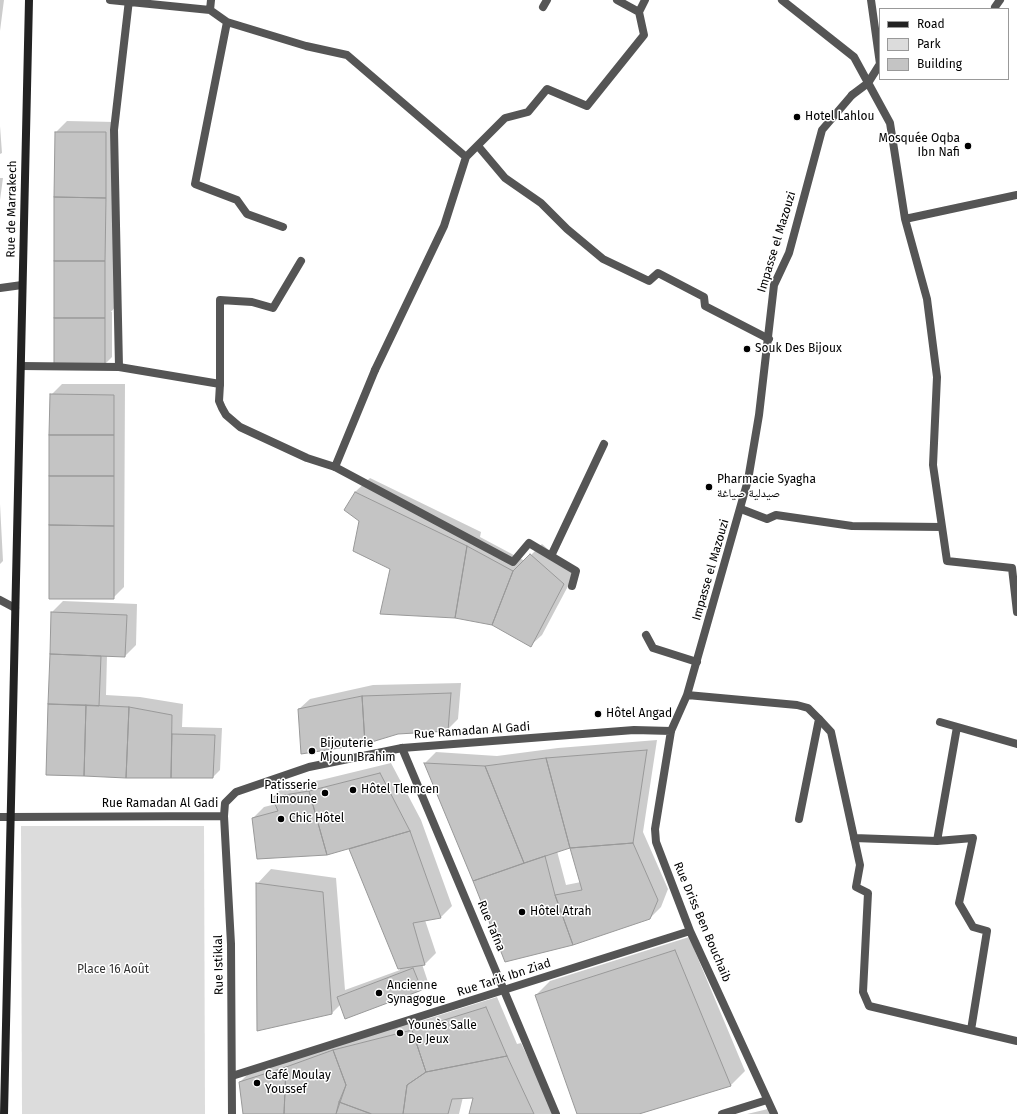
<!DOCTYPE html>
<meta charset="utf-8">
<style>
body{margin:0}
#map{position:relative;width:1017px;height:1114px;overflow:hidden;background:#fff;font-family:"Fira Sans",sans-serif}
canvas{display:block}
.legend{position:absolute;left:879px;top:8px;width:130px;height:72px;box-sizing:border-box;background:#fff;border:1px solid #999;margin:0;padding:5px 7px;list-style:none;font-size:12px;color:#000}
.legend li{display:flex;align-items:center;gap:8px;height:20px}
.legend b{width:20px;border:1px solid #999}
</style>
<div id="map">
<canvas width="1017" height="1114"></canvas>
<ul class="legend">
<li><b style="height:5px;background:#222"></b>Road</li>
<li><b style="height:11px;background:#dcdcdc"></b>Park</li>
<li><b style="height:11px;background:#c4c4c4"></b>Building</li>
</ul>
</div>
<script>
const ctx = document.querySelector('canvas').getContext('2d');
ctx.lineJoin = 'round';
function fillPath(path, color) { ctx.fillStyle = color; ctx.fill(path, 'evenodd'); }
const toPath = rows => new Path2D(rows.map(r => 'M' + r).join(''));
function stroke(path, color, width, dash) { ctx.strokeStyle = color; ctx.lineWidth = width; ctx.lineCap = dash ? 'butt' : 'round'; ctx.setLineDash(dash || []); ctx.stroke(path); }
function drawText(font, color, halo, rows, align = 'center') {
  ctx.font = font + ' "Fira Sans","Noto Naskh Arabic",sans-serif'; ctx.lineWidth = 3; ctx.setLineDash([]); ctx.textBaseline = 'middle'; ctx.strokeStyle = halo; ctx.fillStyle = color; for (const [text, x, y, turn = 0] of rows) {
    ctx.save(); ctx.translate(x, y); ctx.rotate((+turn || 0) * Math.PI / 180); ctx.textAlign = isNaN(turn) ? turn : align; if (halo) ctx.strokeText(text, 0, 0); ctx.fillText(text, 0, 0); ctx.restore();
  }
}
fillPath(toPath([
 [21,826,204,826,205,1114,22,1114]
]), '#dcdcdc');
fillPath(toPath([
 [0,0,4,0,0,31],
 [67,121,116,122,116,306,111,312,112,312,112,357,105,364,55,364,56,132],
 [0,126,2,153,0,154],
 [0,178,3,178,0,200],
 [62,384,125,384,124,587,113,598,51,395],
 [370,478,481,532,480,537,525,561,542,544,575,573,542,635,531,645,391,569,360,521,355,492],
 [0,504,3,561,0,564],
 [63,601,137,604,136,645,125,656,107,655,106,695,140,697,183,704,182,727,222,728,220,770,213,777,47,774,52,612],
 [461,683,458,719,447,730,398,733,299,709,310,699,373,685],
 [657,740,643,832,668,889,661,907,650,918,506,961,425,763,436,752,497,756,558,748],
 [571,847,581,882,566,885,557,851],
 [391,763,421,820,452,906,441,917,425,920,436,953,425,964,422,964,428,982,421,989,341,1004,332,1013,257,884,271,869,336,878,345,990,400,970,350,848,253,818,264,807,276,804,273,797,284,786,321,780],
 [689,937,745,1071,731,1085,636,1114,578,1114,536,995,550,981],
 [497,997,517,1044,521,1043,555,1114,470,1114,474,1097,463,1097,459,1114,244,1114,240,1082,247,1075,345,1039,424,1020],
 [768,1109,770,1114,747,1114]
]), '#0003');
const building = toPath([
 [55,132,106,132,106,198,54,197,55,132],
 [54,197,106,198,105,261,54,261,54,197],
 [54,261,105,261,105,318,54,318,54,261],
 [54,318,105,318,105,365,54,365,54,318],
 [50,394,114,395,114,435,49,435,50,394],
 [49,435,114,435,114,476,49,476,49,435],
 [49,476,114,476,114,526,49,525,49,476],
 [355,492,467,546,455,618,380,614,390,569,353,551,359,521,344,510,355,492],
 [49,525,114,526,114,599,49,599,49,525],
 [467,546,513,571,492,625,455,618,467,546],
 [530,554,564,584,531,647,492,625,513,571,530,554],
 [51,612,127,615,125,657,50,654,51,612],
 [50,654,101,656,99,706,48,704,50,654],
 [451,693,448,731,398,734,365,744,362,696,451,693],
 [362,696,365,744,301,754,298,709,362,696],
 [48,704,86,705,84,776,46,775,48,704],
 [86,705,129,707,126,778,84,776,86,705],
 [129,707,172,715,171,778,126,778,129,707],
 [172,734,215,735,213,778,171,778,172,734],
 [647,750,633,843,570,848,546,758,647,750],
 [546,758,570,848,524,863,485,766,546,758],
 [424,763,485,766,524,863,473,881,424,763],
 [380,773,410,831,327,855,309,791,380,773],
 [309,791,327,855,257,859,252,818,278,811,272,797,309,791],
 [410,831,441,918,413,923,425,965,398,969,349,849,410,831],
 [633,843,658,900,650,919,573,945,555,895,582,890,570,848,633,843],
 [545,856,555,895,573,945,505,962,473,881,545,856],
 [256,883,323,892,332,1014,257,1031,256,883],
 [675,950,731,1086,639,1114,577,1114,535,995,675,950],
 [413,968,422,990,345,1019,337,997,413,968],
 [486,1007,507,1056,426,1072,412,1030,486,1007],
 [412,1030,426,1072,407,1085,403,1114,372,1114,339,1102,346,1085,333,1050,412,1030],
 [333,1050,346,1085,336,1114,284,1114,286,1067,333,1050],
 [507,1056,534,1114,469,1114,473,1098,452,1099,448,1114,403,1114,407,1085,426,1072,507,1056],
 [286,1067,284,1114,243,1114,239,1082,286,1067],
 [339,1102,371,1114,336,1114,339,1102]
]);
fillPath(building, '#c4c4c4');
stroke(building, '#999', 1);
stroke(toPath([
 [21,366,119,367,220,384,219,401,222,408,226,415,240,427,307,458,335,467,375,370],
 [687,695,797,705,808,708,819,719,799,819],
 [671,731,687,695,748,480,759,415,774,285,789,253,822,130,852,95]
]), '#555', 8);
stroke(toPath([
 [110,0,210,10,227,22,306,46,347,55,466,157],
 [617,0,639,12,645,0],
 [782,0,854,57,890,123,905,219,927,299,937,377,933,465,947,561,1012,568,1017,612],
 [543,7,547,0],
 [995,7,1000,0],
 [210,10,211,0],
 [227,22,195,184,237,200,247,214,283,227],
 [852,95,868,83,880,64,871,0],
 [478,146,505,178,541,203,567,229,603,259,649,281,658,273,704,297,705,306,769,339],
 [905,219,1017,195],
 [0,288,22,285],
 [119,367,114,130,129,0],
 [375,370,444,226,466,157,505,118,528,112,547,89,587,106,644,35,639,12],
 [220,384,220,300,252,302,273,308,301,261],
 [335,467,513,562,529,543,576,571,572,586],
 [741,509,767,519,776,515,852,526,942,527],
 [551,556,604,444],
 [646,635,653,648,697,662],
 [819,719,831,732,860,865,856,887,868,893,863,992,869,1006,1017,1041],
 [940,722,1017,744],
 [402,748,556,1114],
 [854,838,937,841,973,838,959,903,973,927,987,931,971,1030],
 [937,841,957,727],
 [722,1114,767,1100]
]), '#555', 8);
stroke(toPath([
 [0,600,15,608],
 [10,817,224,816],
 [232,1076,690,931],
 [232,1114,231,944,224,816,225,803,236,792,309,767,402,748,634,730,671,731,655,829,656,842,690,931,774,1114]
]), '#555', 8);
stroke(toPath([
 [0,817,10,817]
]), '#555', 8);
stroke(toPath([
 [4,1114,29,0]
]), '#222', 8);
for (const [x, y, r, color] of [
 [797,117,4,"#000"],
 [968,146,4,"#000"],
 [747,349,4,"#000"],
 [709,487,4,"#000"],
 [598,714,4,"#000"],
 [312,751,4,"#000"],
 [353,790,4,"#000"],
 [325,793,4,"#000"],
 [281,819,4,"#000"],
 [522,912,4,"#000"],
 [379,993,4,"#000"],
 [400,1033,4,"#000"],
 [257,1083,4,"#000"]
]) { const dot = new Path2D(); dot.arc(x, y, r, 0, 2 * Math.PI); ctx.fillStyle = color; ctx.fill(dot); stroke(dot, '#fff', 1.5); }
drawText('12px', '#000', '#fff', [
 ["Hotel Lahlou",805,117],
 ["Mosquée Oqba",960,139,"right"],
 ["Ibn Nafi",960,153,"right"],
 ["Souk Des Bijoux",755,349],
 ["Pharmacie Syagha",717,480],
 ["صيدلية صياغة",717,494],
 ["Hôtel Angad",606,714],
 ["Bijouterie",320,744],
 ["Mjoun Brahim",320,758],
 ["Patisserie",317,786,"right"],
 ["Limoune",317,800,"right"],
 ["Hôtel Tlemcen",361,790],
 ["Chic Hôtel",289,819],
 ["Hôtel Atrah",530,912],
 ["Ancienne",387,986],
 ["Synagogue",387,1000],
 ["Younès Salle",408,1026],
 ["De Jeux",408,1040],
 ["Café Moulay",265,1076],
 ["Youssef",265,1090]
], 'left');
drawText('12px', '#000', '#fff', [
 ["Rue de Marrakech",12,209,-89],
 ["Impasse el Mazouzi",777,242,-73],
 ["Impasse el Mazouzi",711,570,-74],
 ["Rue Ramadan Al Gadi",472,731,-4],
 ["Rue Ramadan Al Gadi",160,804],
 ["Rue Driss Ben Bouchaib",702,922,67],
 ["Rue Tafna",491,926,67],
 ["Rue Istiklal",219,965,-91],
 ["Rue Tarik Ibn Ziad",504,978,-18]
]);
drawText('12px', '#333', '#fff', [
 ["Place 16 Août",113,970]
]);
</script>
